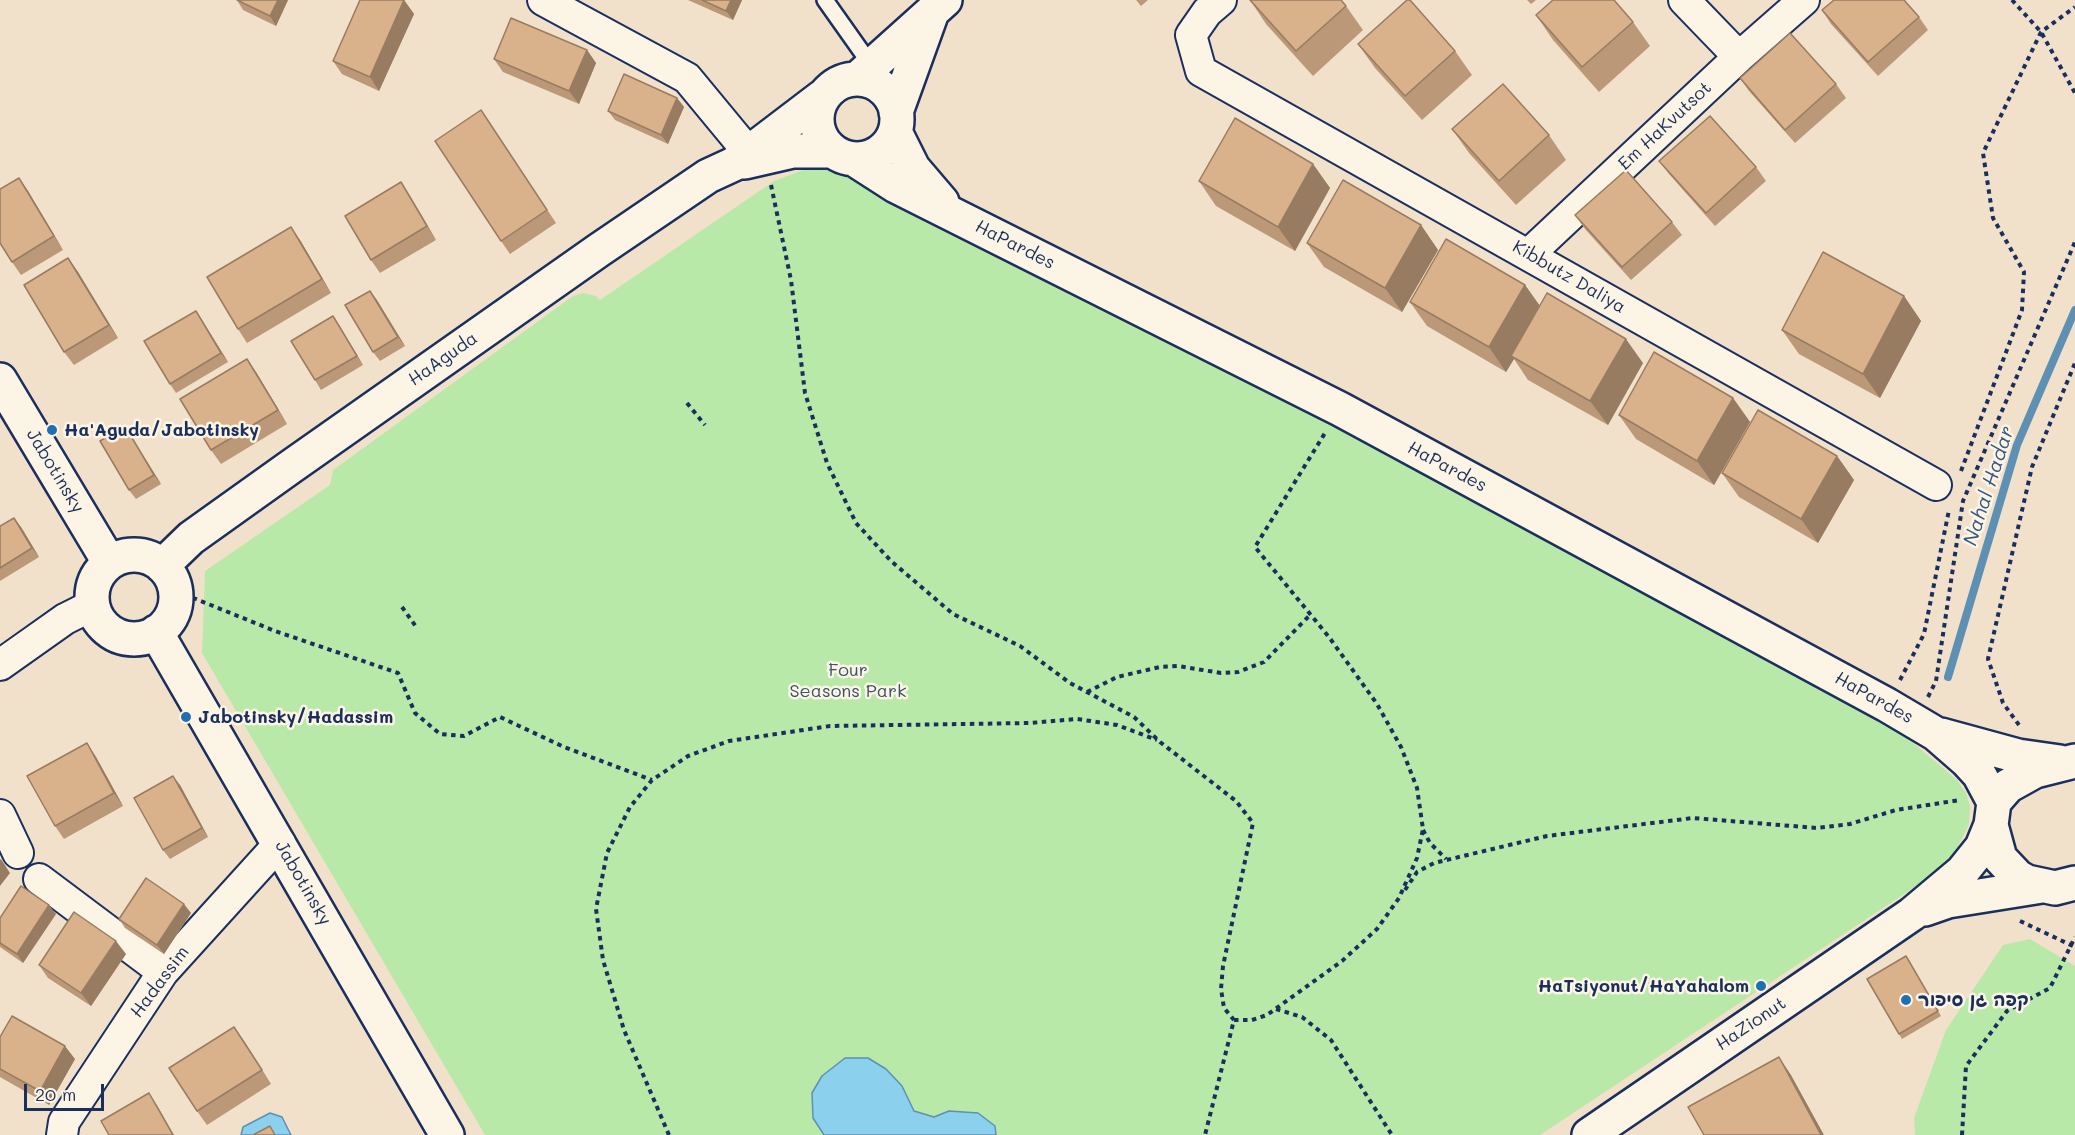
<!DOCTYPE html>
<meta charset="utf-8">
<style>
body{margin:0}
#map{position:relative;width:2075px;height:1135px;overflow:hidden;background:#f2e1ca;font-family:Mali,sans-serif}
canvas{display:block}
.scale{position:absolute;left:24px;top:1084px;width:80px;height:27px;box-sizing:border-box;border:3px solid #1b2f5e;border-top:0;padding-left:8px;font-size:18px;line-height:21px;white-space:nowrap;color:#1b2f5e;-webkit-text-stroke:4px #fcf5e5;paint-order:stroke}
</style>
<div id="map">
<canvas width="2075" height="1135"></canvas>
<div class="scale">20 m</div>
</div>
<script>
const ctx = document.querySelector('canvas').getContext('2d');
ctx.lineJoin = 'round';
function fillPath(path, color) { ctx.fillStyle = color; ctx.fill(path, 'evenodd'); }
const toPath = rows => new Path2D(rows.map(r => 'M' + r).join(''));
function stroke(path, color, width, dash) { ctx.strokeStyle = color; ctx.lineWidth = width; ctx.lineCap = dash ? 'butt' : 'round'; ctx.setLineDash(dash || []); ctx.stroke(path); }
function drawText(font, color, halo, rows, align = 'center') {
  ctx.font = font + ' Mali,"Playpen Sans Hebrew",sans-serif'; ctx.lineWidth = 5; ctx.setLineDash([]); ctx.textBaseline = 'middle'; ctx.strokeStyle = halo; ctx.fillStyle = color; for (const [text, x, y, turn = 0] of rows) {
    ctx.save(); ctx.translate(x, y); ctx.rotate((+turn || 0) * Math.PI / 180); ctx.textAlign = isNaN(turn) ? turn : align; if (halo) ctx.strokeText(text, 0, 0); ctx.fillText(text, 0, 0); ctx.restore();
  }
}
fillPath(toPath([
 [840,162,872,176,1885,719,1957,780,1966,793,1970,806,1969,824,1958,847,1942,869,1540,1135,485,1135,202,653,205,571,330,485,333,470,573,296,583,293,596,296,600,300,774,181,819,164],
 [2030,939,2075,966,2075,1135,1915,1135,1914,1118,1946,1030,2003,945]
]), '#b8e9a9');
const water = toPath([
 [845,1058,868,1058,886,1069,902,1086,914,1111,934,1117,949,1111,978,1113,995,1126,996,1135,824,1135,813,1118,812,1093,822,1076,845,1058],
 [270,1113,282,1117,291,1135,241,1135,243,1127,270,1113]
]);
fillPath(water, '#8bd0ec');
stroke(water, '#5e90b3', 1.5);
stroke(toPath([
 [1948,677,2017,445,2075,310]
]), '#5e90b3', 8);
const service = toPath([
 [825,0,871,65]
]);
const minor = toPath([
 [543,0,687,78,749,153],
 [1221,0,1207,12,1191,35,1201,71,1936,485],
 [1684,0,1739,57],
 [1529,254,1739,57,1804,0],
 [0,665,65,619,93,605],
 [0,815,18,853],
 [39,879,163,972],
 [62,1135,64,1122,163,972,280,843]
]);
const tertiary = toPath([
 '817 119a40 40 0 1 1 80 0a40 40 0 1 1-80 0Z',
 [857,79,945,0],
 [896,112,931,15],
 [895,132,913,168,942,202],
 [854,159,896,186,1340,409,1887,705,1936,734,1967,761,1979,774,1994,802],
 [745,162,793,151,831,151],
 [0,380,109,562],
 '92 597a42 42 0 1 1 84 0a42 42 0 1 1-84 0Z',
 [162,566,191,538,289,468,599,250,708,176,734,164,822,97],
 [156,632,447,1135],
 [1941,735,2018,756,2060,762],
 [2075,761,2035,771,2008,786,1994,802,1991,825,2000,858,2018,877,2027,882,2055,888,2075,883],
 [1925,909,1948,901,2042,886],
 [1589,1135,1912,914,1962,872,1982,847,1991,825]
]);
stroke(service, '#1b2f5e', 20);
stroke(minor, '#1b2f5e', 34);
stroke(tertiary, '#1b2f5e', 38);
stroke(toPath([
 [2012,0,2041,32,2075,93],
 [771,185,791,280,805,393,827,463,856,523,891,561,953,614,1020,646,1070,683,1134,717,1160,742,1236,801,1253,823,1223,966,1221,989,1224,1008,1234,1020,1205,1135],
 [687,403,705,425],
 [1961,471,2022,310,2024,272,1993,218,1983,153,2041,32,2075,7],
 [176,591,275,631,398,673,415,713,440,734,464,736,500,717,564,747,652,780],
 [402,607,417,628],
 [1900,680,1924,634,1949,510],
 [1087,692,1117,677,1160,667,1178,666,1221,673,1238,672,1264,662,1311,614],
 [1928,697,1936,681,1963,501,2075,242],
 [2019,725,2003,703,1988,659,2032,467,2075,363],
 [1423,830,1430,843,1446,859],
 [1405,890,1417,872,1434,863,1547,836,1693,818,1817,828,1850,824,1896,810,1960,800],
 [2020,921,2075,947],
 [1276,1009,1302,1017,1331,1040,1392,1135],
 [1234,1020,1252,1020,1267,1015,1342,961,1377,929,1399,898,1417,858,1423,829,1417,788,1401,747,1377,704,1329,637,1255,547,1325,433],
 [669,1135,624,1030,603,960,596,909,607,853,630,807,652,780,688,756,729,741,830,726,1030,723,1077,719,1117,725,1157,740],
 [1962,1135,1966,1066,2007,1011,2050,988,2075,937]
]), '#1b2f5e', 4, [4.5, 4.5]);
stroke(service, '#fcf5e5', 15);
stroke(minor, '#fcf5e5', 30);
stroke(tertiary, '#fcf5e5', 33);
fillPath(toPath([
 [237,0,288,0,276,26,243,10],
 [404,0,414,14,379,91,342,74,333,61],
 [688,0,742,0,733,20],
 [1136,0,1148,0,1141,6],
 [1250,0,1346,6,1363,30,1313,76,1266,24],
 [1527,0,1536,0,1531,4],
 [1822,10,1919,17,1928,30,1878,76,1831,24],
 [1536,15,1633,22,1650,46,1599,92,1553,40],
 [1358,44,1455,51,1472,75,1422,120,1375,68],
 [587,50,596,63,579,104,503,72,494,59],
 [1740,78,1836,84,1846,98,1795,143,1749,91],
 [677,98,684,107,668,144,615,120,608,111],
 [481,110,556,223,510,254,501,241],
 [1452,129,1549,135,1566,160,1516,205,1469,153],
 [1659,161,1756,167,1766,181,1715,226,1669,174],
 [1313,164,1330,188,1295,251,1216,206,1199,181],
 [19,178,28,191,63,250,21,275,12,262],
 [410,196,436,240,380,273,371,260],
 [1575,215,1672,222,1682,235,1631,280,1585,229],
 [1421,225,1438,250,1402,312,1324,267,1307,243],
 [300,240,331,293,247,343,238,329],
 [68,258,78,272,118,338,74,365,64,352],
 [1525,285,1540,306,1643,363,1608,425,1528,380,1514,359,1506,372,1427,326,1410,302],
 [370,291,405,346,380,361,373,352],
 [1904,296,1921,321,1880,398,1799,354,1782,330],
 [196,311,228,362,176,393,170,384],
 [339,325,363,365,321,390,315,380],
 [256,372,287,424,221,464,211,450],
 [1733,398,1750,422,1714,485,1636,439,1619,415],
 [131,436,161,484,136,499,129,490],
 [1837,456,1854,480,1818,543,1739,497,1722,473],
 [0,526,21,527,39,557,0,581],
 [87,743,96,757,123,806,64,839,55,826],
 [180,785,208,837,170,859,163,850],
 [191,913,164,954,125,928,119,919],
 [56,914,23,963,0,947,0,918],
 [126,954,91,1006,48,978,39,965],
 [1906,956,1941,1016,1902,1039,1899,1034],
 [0,1037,75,1059,49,1105,0,1077],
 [244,1041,271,1084,207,1125,197,1111]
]), '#bb9877');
fillPath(toPath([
 [278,0,288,0,276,26,270,16],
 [404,0,414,14,379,91,370,77],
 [731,0,742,0,733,20,726,11],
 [587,50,596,63,579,104,569,91],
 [677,98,684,107,668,144,661,135],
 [1313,164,1330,188,1295,251,1278,227],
 [19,178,28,191,63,250,54,236],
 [401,182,410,196,436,240,427,226],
 [1421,225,1438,250,1402,312,1385,288],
 [291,227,300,240,331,293,322,279],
 [68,258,78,272,118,338,109,325],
 [1525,285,1542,309,1511,356,1514,359,1506,372,1489,347],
 [370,291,377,300,405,346,398,337],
 [1904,296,1921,321,1880,398,1863,374],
 [196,311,202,320,228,362,221,353],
 [333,316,339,325,363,365,357,356],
 [1626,339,1643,363,1608,425,1590,401],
 [247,359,256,372,287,424,278,410],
 [1733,398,1750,422,1714,485,1697,461],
 [125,426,131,436,161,484,154,475],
 [1837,456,1854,480,1818,543,1801,519],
 [14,518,21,527,39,557,32,548],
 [87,743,96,757,123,806,114,793],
 [173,776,180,785,208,837,202,828],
 [1,859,10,873,0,886,0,860],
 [184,904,191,913,164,954,157,945],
 [49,905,56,914,23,963,17,954],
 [116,941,126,954,91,1006,81,993],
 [234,1027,244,1041,271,1084,262,1070],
 [65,1046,75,1059,49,1105,40,1091],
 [1779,1057,1791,1075,1824,1135,1821,1135],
 [149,1093,158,1107,174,1135,173,1135]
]), '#987c61');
const building = toPath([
 [237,0,278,0,270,16,237,0],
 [360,0,404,0,370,77,333,61,360,0],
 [702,0,731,0,726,11,702,0],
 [1250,0,1341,0,1346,6,1296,51,1250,0],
 [1407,0,1410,0,1455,51,1405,96,1358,44,1407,0],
 [1553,0,1614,0,1633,22,1582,67,1536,15,1553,0],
 [1834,0,1904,0,1919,17,1868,62,1822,10,1834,0],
 [511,18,587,50,569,91,494,59,511,18],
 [1790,33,1836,84,1785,130,1740,78,1790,33],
 [624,74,677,98,661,135,608,111,624,74],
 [1503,84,1549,135,1499,181,1452,129,1503,84],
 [481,110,547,210,501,241,435,141,481,110],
 [1710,116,1756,167,1706,213,1659,161,1710,116],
 [1235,118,1313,164,1278,227,1199,181,1235,118],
 [1626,170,1672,222,1622,267,1575,215,1626,170],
 [19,178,54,236,12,262,0,243,0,189,19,178],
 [1343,180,1421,225,1385,288,1307,243,1343,180],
 [401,182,427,226,371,260,345,216,401,182],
 [291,227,322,279,238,329,207,277,291,227],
 [1446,239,1525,285,1489,347,1410,302,1446,239],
 [1823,252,1904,296,1863,374,1782,330,1823,252],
 [68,258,109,325,64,352,24,285,68,258],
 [370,291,398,337,373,352,345,305,370,291],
 [1547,293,1626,339,1590,401,1511,356,1547,293],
 [196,311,221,353,170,384,144,341,196,311],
 [333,316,357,356,315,380,291,341,333,316],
 [1654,352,1733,398,1697,461,1619,415,1654,352],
 [247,359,278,410,211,450,180,399,247,359],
 [1758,410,1837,456,1801,519,1722,473,1758,410],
 [125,426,154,475,129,490,100,441,125,426],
 [14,518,32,548,0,568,0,526,14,518],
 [87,743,114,793,55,826,27,776,87,743],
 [173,776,202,828,163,850,134,798,173,776],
 [146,878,184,904,157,945,119,919,146,878],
 [21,886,49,905,17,954,0,943,0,918,21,886],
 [74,912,116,941,81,993,39,965,74,912],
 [1906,956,1938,1011,1899,1034,1867,979,1906,956],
 [12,1016,65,1046,40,1091,0,1069,0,1037,12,1016],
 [234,1027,262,1070,197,1111,169,1068,234,1027],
 [1779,1057,1821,1135,1704,1135,1688,1107,1779,1057],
 [149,1093,173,1135,109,1135,101,1121,149,1093],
 [270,1126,275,1135,253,1135,270,1126]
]);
fillPath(building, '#d9b18a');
stroke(building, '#987c61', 1.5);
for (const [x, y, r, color] of [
 [52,430,6,"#1f6fb2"],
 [186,717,6,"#1f6fb2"],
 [1761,986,6,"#1f6fb2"],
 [1906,1000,6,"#1f6fb2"]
]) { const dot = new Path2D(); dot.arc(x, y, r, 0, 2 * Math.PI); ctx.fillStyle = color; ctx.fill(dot); stroke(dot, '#fcf5e5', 2); }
drawText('18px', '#1b2f5e', '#fcf5e5', [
 ["Em HaKvutsot",1665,126,-43],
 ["HaPardes",1015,245,27],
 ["Kibbutz Daliya",1569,277,30],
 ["HaAguda",443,359,-35],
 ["HaPardes",1447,467,28],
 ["Jabotinsky",55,471,59],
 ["HaPardes",1874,698,29],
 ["Jabotinsky",303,883,60],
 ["Hadassim",160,982,-53],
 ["HaZionut",1751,1024,-34]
]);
drawText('bold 18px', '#1b2f5e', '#fcf5e5', [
 ["Ha'Aguda/Jabotinsky",64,430],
 ["Jabotinsky/Hadassim",198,717],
 ["HaTsiyonut/HaYahalom",1749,986,"right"],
 ["קפה גן סיפור",1918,1000]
], 'left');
drawText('18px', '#3a546d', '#fcf5e5', [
 ["Four",848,670],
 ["Seasons Park",848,691]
]);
drawText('italic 20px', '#375782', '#fcf5e5', [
 ["Nahal Hadar",1989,486,-72]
]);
</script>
